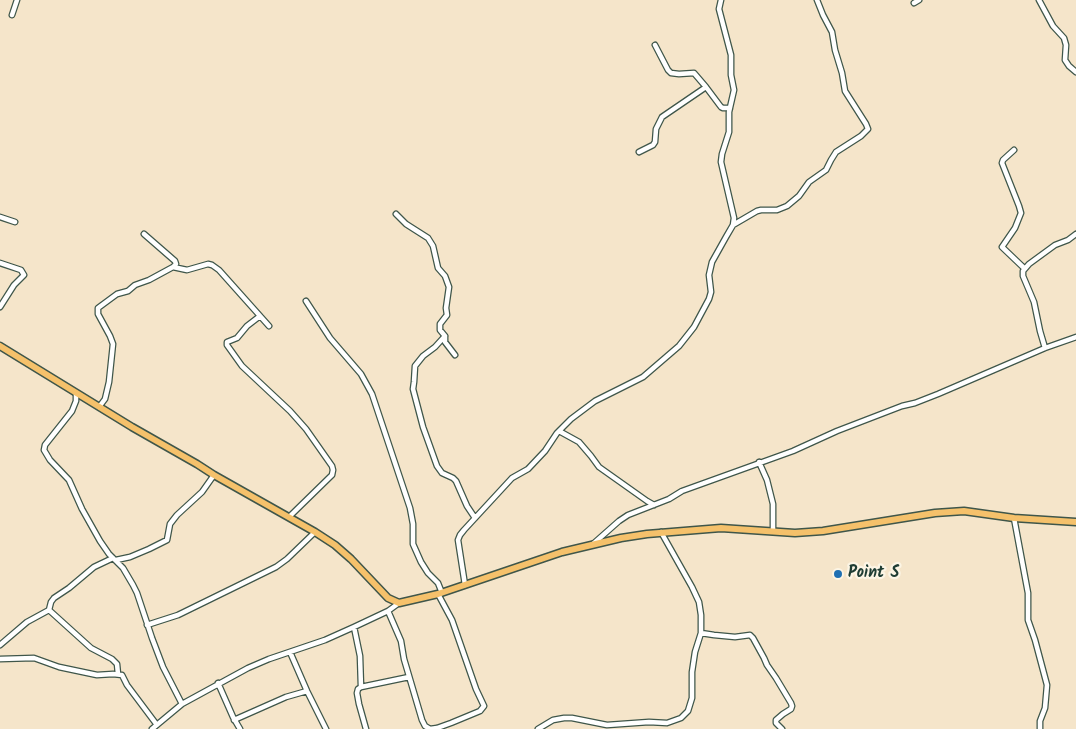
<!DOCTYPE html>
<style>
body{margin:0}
canvas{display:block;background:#f5e5ca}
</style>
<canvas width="1076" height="729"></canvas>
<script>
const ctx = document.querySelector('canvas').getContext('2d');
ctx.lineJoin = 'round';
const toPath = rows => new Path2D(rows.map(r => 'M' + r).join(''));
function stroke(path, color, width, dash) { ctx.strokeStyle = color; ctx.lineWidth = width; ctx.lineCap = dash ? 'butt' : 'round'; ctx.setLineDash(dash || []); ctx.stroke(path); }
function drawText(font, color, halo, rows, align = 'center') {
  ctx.font = font + ' Kalam,sans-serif'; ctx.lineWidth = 4.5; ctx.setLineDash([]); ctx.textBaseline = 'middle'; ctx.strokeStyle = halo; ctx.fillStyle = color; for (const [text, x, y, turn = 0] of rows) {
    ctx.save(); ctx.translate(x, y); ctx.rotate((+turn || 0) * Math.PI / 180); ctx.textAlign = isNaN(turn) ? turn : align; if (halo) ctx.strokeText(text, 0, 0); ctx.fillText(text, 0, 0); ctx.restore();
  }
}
const street = toPath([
 [1039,0,1053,26,1064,38,1066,45,1065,60,1069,66,1076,72],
 [914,3,919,0],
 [12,15,17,0],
 [655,45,668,70,671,73,679,74,694,73,706,87,721,107,723,108,730,108],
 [1014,150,1003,160,1002,163,1019,206,1021,213,1015,228,1002,247,1024,268],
 [639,152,653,145,655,142,656,129,662,117,706,87],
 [396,214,406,224,428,238,433,246,438,268,445,276,449,287,446,308,447,315,440,324,440,330,445,336,445,342,455,355],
 [0,217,15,222],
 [733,225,757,211,761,210,777,210,787,206,799,196,809,182,826,170,831,160,836,152,861,136,868,129,866,124,845,91,842,73,835,50,832,32,823,15,817,0],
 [144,234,175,261,176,264,173,267],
 [0,263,21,270,24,275,14,285,0,307],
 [306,301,330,338,361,374,372,394,410,508,413,524,413,544,421,562,428,573,438,583,442,593],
 [260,316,247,326,237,338,227,342,227,345,242,366,290,411,306,429,332,466,333,470,332,475,289,517],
 [445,336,435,347,423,356,415,366,414,382,413,389,423,427,437,466,442,473,453,478,456,481,467,506,475,518],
 [1045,348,1040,331,1034,302,1023,276,1023,271,1029,264,1055,245,1068,240,1076,234],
 [76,393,76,401,72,411,45,445,44,450,50,460,69,480,82,509,100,541,109,554,123,568,133,585,137,593,152,638,163,667,182,704],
 [99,407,105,399,109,382,113,344,110,336,98,314,98,308,117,294,128,291,135,285,149,280,173,267,187,270,208,264,212,265,219,270,269,326],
 [559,431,579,442,591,456,599,467,647,501,654,505],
 [759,462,767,480,773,504,773,531],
 [1014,518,1028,593,1028,620,1035,640,1047,685,1045,708,1040,721,1040,729],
 [593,544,619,521,628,515,669,499,682,491,793,451,837,431,902,406,915,403,938,394,1045,348,1076,337],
 [116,560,130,557,149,549,167,540,170,524,177,515,202,492,214,475],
 [465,585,458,540,460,535,464,530,512,478,528,469,545,451,557,433,571,419,595,401,643,377,679,346,694,327,709,299,711,292,709,275,712,262,726,237,733,225,734,218,721,162,722,154,729,132,729,112,734,90,731,75,731,55,719,9,721,0],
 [49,610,91,648,112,659,117,664,118,674],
 [388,611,401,641,404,659,422,720,425,726,430,729,437,728,451,723,480,711,484,706,476,689,452,620,438,594],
 [147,625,178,615,276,567,287,559,315,532],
 [354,627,360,656,361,687],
 [701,633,714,635,735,637,750,635,753,638,764,658,767,665,776,678,791,703,792,706,791,709,783,714,776,720,776,723,782,729],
 [0,645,27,622,49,610,51,602,54,598,69,588,94,567,113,558],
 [290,652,307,691,326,729],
 [0,659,34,658,59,667,97,675,113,674,122,675,127,685,157,725],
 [218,683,233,717,240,729],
 [234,720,286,697,307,691],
 [152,729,182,704,248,668,269,659,325,640,354,627,388,611,399,603],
 [366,729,359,704,357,693,358,689,361,687,409,677],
 [538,729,553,720,564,718,572,718,607,725,649,722,667,723,681,718,688,711,692,698,692,672,695,652,701,633,701,615,699,602,692,587,661,532]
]);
const primary = toPath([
 [0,346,132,427,197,464,214,475,315,532,335,545,351,559,388,598,399,603,438,594,562,552,621,538,647,534,721,528,795,533,823,531,935,513,964,511,1014,518,1076,522]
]);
stroke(street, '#3f564a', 7);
stroke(primary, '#3f564a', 9);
stroke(street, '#fff', 4.5);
stroke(primary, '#f5c16b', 6);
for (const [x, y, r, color] of [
 [838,574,5,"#1f6fb2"]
]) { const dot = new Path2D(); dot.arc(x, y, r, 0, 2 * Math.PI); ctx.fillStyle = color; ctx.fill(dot); stroke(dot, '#fcf5e5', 2); }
drawText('bold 16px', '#1f3d34', '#fcf5e5', [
 ["Point S",848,574]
], 'left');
</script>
